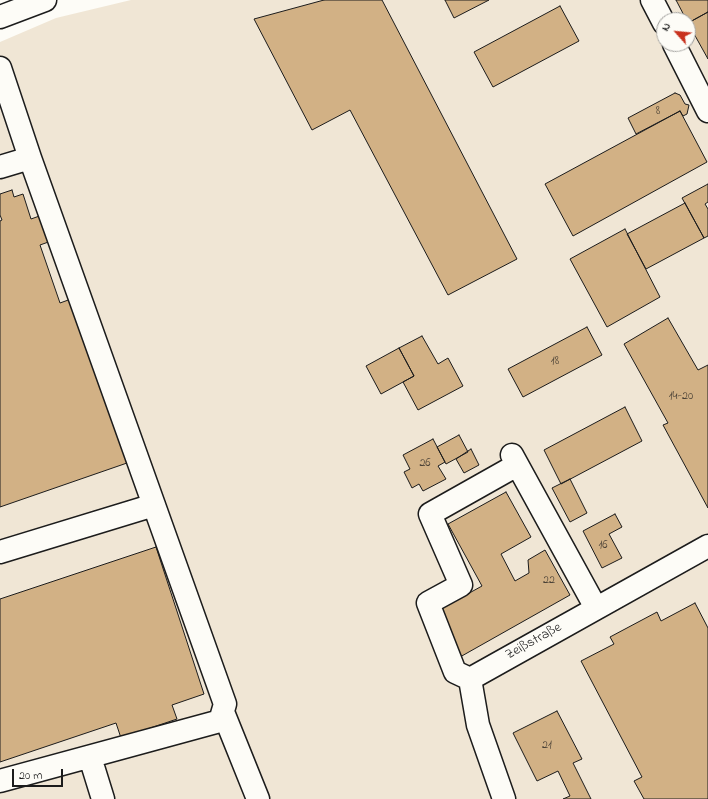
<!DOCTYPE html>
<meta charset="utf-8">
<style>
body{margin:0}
#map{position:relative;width:708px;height:799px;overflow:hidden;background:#fdfcf7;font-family:"Indie Flower",sans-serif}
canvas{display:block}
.north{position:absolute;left:656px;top:12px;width:40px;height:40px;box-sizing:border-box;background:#fdfcf7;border:1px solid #a3a29f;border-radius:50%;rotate:297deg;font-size:11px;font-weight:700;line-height:16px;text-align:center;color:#1c1c1c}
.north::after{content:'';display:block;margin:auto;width:14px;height:18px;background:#c8321e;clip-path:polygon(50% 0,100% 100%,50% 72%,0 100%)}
.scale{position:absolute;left:12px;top:769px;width:51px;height:18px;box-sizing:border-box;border:2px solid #1c1c1c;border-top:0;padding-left:5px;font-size:12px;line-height:14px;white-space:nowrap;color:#1c1c1c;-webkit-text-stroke:3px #fdfcf7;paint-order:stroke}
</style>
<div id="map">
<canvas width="708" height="799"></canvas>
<div class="north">N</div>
<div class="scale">20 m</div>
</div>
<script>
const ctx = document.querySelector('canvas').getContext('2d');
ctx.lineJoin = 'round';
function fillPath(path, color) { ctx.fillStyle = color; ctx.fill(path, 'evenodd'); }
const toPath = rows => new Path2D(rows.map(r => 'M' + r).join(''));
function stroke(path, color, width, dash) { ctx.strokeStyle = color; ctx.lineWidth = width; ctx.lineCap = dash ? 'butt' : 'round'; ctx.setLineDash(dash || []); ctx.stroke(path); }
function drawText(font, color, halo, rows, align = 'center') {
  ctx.font = font + ' "Indie Flower",sans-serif'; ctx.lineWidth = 3; ctx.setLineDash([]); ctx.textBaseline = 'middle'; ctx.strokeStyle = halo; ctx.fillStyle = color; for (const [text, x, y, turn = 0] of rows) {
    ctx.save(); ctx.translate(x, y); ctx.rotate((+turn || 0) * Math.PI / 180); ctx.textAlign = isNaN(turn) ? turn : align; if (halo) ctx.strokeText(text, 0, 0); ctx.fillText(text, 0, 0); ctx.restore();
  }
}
fillPath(toPath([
 [131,0,708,0,708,799,0,799,0,42,56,18],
 [664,20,688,20,688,44,664,44]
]), '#f0e6d5');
const building = toPath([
 [324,0,382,0,517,259,448,295,350,110,312,130,254,19,324,0],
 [445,0,489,0,454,18,445,0],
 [676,0,708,0,708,12,688,23,676,0],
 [560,6,579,41,493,87,474,52,560,6],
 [708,12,708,59,688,23,708,12],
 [675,93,680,95,685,104,689,105,687,114,683,116,680,111,636,134,628,118,675,93],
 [680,111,707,162,573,236,545,184,680,111],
 [708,184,708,202,705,204,708,209,708,236,704,238,682,198,708,184],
 [12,190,14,197,23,194,31,219,45,214,54,240,40,245,60,303,71,299,127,463,0,507,0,221,2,220,0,215,0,194,12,190],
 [685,203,704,238,646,269,627,234,685,203],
 [625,229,660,297,607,327,570,259,625,229],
 [668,318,698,370,708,365,708,508,663,425,668,423,624,344,668,318],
 [587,327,602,355,523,397,508,369,587,327],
 [422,336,438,364,448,358,463,386,418,410,403,382,414,376,399,348,422,336],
 [399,348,414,376,381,394,366,366,399,348],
 [625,407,642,441,561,484,544,450,625,407],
 [459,435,468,452,446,464,437,447,459,435],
 [433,439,445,462,438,466,446,479,423,491,419,484,412,488,404,472,410,469,403,455,433,439],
 [471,449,479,465,464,473,456,459,471,449],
 [570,479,587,513,570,522,552,488,570,479],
 [506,492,531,537,501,554,515,581,529,573,528,560,545,550,570,595,460,657,435,612,482,586,448,524,506,492],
 [615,514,622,527,609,534,622,558,602,568,583,531,615,514],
 [156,547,204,694,172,705,177,719,121,738,116,723,0,762,0,599,156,547],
 [695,603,708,628,708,799,644,799,634,781,642,777,581,661,614,644,610,637,657,612,661,621,695,603],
 [557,711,582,759,573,763,591,799,563,799,570,796,558,771,537,781,513,733,557,711]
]);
fillPath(building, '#d2b185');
stroke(building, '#1c1c1c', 1);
const minor = toPath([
 [652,0,664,23],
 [0,17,45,0],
 [674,44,708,111],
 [0,68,30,158,225,704,220,721,0,781],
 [0,167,30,158],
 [512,455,596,608],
 [0,552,154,505],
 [470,679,455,672,428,603,461,585,430,514,517,465],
 [223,712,258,799],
 [90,757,103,799],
 [504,799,478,725,470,679,708,546]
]);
stroke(minor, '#1c1c1c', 25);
stroke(minor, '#fdfcf7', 22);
drawText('12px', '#4a4136', null, [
 ["8",658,112],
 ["18",555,362],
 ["14-20",681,397],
 ["26",425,464],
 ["16",603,546],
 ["22",549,581],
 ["21",547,746]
]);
drawText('14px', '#1c1c1c', '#fdfcf7', [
 ["Zeißstraße",534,642,-29]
]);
</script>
